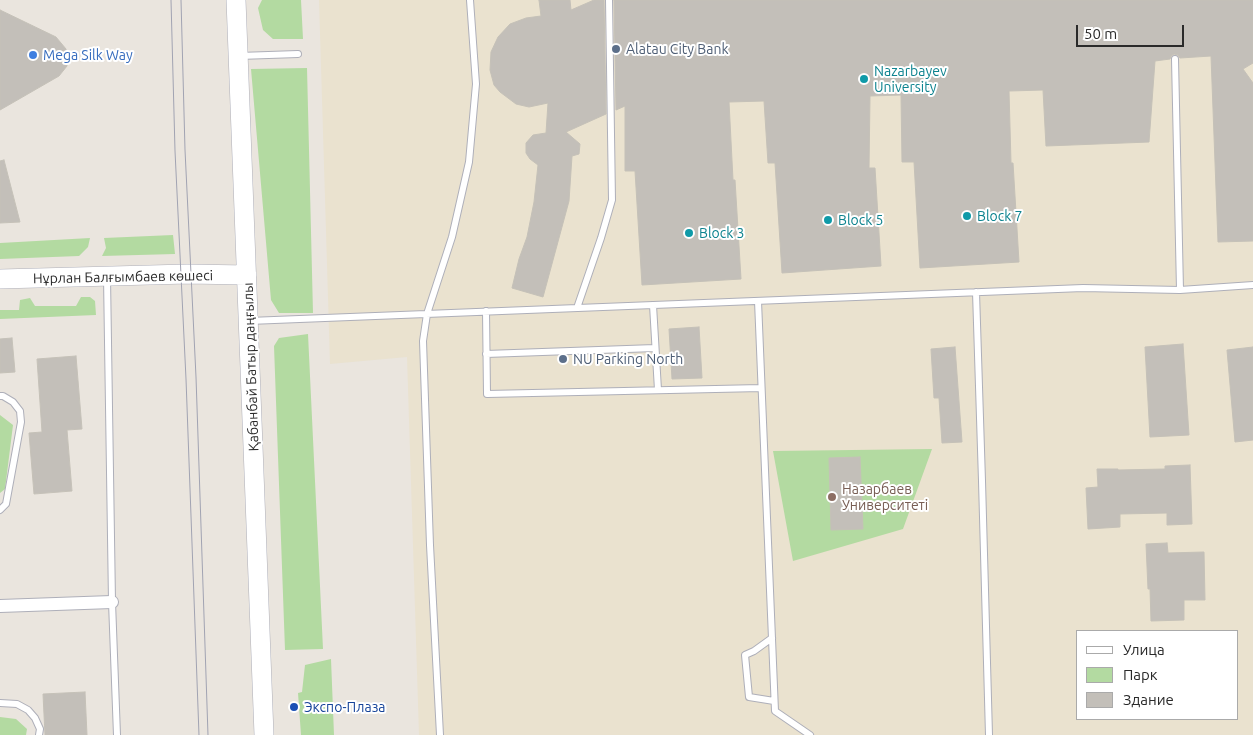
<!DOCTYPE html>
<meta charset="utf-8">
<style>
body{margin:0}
#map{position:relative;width:1253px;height:735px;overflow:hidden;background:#eae5de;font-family:Ubuntu,sans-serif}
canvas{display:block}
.legend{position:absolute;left:1076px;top:630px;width:162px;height:90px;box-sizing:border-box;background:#fff;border:1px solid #aaa;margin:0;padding:6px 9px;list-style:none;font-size:15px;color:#2a2a2a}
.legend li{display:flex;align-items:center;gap:10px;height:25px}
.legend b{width:25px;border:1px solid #aaa}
.scale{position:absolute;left:1076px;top:25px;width:108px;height:22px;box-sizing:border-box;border:2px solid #2a2a2a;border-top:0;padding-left:6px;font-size:15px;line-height:18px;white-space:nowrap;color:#2a2a2a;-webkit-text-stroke:4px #fff;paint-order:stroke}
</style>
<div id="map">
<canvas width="1253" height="735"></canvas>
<ul class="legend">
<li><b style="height:6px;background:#fff"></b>Улица</li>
<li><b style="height:14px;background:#b3daa1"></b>Парк</li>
<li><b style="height:14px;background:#c3bfb9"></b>Здание</li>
</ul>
<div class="scale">50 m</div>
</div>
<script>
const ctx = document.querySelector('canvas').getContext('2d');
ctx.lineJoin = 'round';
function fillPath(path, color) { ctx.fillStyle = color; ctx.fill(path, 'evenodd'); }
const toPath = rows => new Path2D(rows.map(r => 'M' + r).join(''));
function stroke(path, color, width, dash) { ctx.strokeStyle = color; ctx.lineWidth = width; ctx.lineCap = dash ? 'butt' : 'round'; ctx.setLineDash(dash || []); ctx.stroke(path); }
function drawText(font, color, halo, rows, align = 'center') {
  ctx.font = font + ' Ubuntu,sans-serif'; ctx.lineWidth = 4; ctx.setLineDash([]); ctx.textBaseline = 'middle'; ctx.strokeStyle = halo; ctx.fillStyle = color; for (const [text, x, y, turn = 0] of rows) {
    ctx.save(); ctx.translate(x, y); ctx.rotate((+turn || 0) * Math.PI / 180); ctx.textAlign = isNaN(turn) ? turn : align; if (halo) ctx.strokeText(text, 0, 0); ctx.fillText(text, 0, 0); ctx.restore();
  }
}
fillPath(toPath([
 [319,0,1253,0,1253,735,419,735,407,357,330,364],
 [1077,631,1237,631,1237,719,1077,719]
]), '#eae2cf');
fillPath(toPath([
 [262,0,301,0,303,39,273,39,263,30,258,8],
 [307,68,313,313,279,313,271,300,251,69],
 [173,235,175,254,102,256,106,248,104,238],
 [90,238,88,247,79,256,0,259,0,243],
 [81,297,90,297,95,301,96,315,0,319,0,310,19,310,20,300,30,298,35,306,76,306],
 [308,334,323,649,285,650,274,346,279,338],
 [0,415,13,425,5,489,0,493],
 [932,449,903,529,793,561,773,451],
 [331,659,334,735,301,735,298,693,302,692,305,665],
 [0,717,16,719,27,729,26,735,0,735]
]), '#b3daa1');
const building = toPath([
 [539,0,570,0,571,10,594,0,604,0,606,114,566,132,580,144,579,154,572,156,569,201,543,297,512,288,519,259,527,237,534,202,538,165,530,159,526,153,526,143,533,135,546,133,548,103,529,107,516,104,500,92,494,85,490,70,491,52,498,37,510,24,526,18,541,16,539,0],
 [614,0,1253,0,1253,63,1243,69,1253,83,1253,241,1218,242,1211,56,1180,58,1178,55,1174,54,1171,56,1170,59,1155,61,1149,142,1046,146,1043,90,1009,91,1011,163,1013,163,1019,262,920,268,914,162,902,162,901,95,870,96,869,168,875,168,881,266,782,273,775,163,768,163,764,101,729,102,733,180,735,180,741,279,642,285,635,171,625,171,625,106,616,110,614,0],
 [0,10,56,37,66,49,67,66,59,76,0,110,0,10],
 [4,160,20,222,0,223,0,161,4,160],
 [699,327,702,378,672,379,669,329,699,327],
 [12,338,15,372,0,373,0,339,12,338],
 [1183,344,1189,435,1150,437,1145,347,1183,344],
 [955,347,962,442,942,443,939,398,934,398,931,349,955,347],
 [1253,347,1253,440,1235,442,1227,350,1253,347],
 [76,356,82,429,67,430,72,491,34,494,29,433,42,432,37,359,76,356],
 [860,457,863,529,831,530,829,458,860,457],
 [1190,465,1192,524,1167,525,1167,513,1120,514,1120,527,1088,529,1086,488,1098,487,1097,469,1118,469,1118,470,1165,469,1165,466,1190,465],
 [1167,543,1168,553,1204,552,1205,600,1184,600,1184,620,1151,621,1150,589,1148,589,1146,544,1167,543],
 [85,692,87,735,45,735,43,694,85,692]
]);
fillPath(building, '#c3bfb9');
stroke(building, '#c5c1b8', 1);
const lane = toPath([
 [239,56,298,54],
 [107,277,112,602,117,735],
 [1180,290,1253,285],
 [976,292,982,481,989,735],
 [758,301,775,711,810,735],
 [653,305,658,390],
 [577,308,601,238,612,200,609,0],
 [486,311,487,394,761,388],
 [249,321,1083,288,1180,290,1175,59],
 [486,354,655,348],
 [0,396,3,396,13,402,20,411,21,422,6,504,0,510],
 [772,638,754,651,745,655,749,697,774,701],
 [0,703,17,704,28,710,35,718,40,729,39,735],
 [440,735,430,545,423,341,427,314,452,237,469,162,476,84,470,0]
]);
const street = toPath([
 [0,606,112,602]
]);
const secondary = toPath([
 [236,0,264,735],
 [0,279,187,274,247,275]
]);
stroke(lane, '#aeafb9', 8);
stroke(street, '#aeafb9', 14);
stroke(secondary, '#aeafb9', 20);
stroke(lane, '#fff', 6);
stroke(street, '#fff', 12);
stroke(secondary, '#fff', 19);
stroke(toPath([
 [171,0,175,151,186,379,199,735],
 [181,0,185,150,196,377,208,735]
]), '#a1a3b2', 1);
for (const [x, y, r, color] of [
 [616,49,5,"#5c6f8a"],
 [33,55,5,"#3f7fe0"],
 [864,79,5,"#0f9aa8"],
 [967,216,5,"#0f9aa8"],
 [828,220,5,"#0f9aa8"],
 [689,233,5,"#0f9aa8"],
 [563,359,5,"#5c6f8a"],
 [832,497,5,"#8d6e63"],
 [294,707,5,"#1a4fb4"]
]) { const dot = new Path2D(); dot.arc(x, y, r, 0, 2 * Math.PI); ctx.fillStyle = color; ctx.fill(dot); stroke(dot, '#fff', 2); }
drawText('14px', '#4e5e75', '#fff', [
 ["Alatau City Bank",626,49],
 ["NU Parking North",573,359]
], 'left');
drawText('14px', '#366cbe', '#fff', [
 ["Mega Silk Way",43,55]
], 'left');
drawText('14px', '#0d838f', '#fff', [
 ["Nazarbayev",874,71],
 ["University",874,87],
 ["Block 7",977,216],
 ["Block 5",838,220],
 ["Block 3",699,233]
], 'left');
drawText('14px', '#2a2a2a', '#fff', [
 ["Нұрлан Балғымбаев көшесі",123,277,-1],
 ["Қабанбай Батыр даңғылы",251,367,-92]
]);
drawText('14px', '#785e54', '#fff', [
 ["Назарбаев",842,489],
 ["Университеті",842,505]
], 'left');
drawText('14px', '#164399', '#fff', [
 ["Экспо-Плаза",304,707]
], 'left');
</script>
